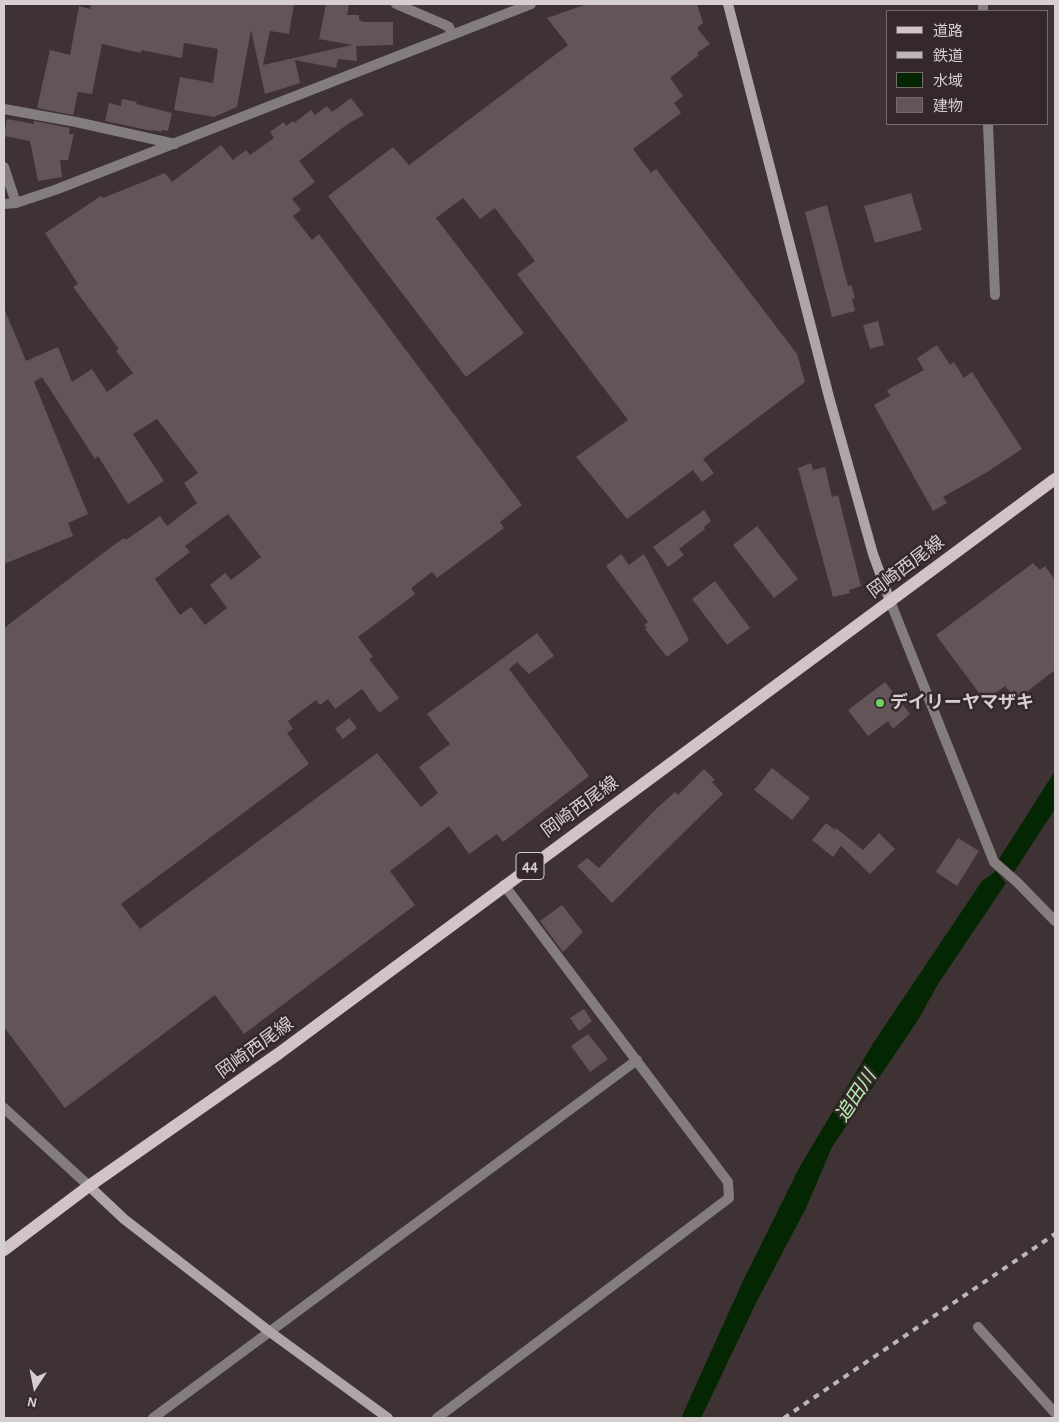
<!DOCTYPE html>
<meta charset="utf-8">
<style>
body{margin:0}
#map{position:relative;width:1059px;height:1422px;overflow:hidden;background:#3f3235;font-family:"Alegreya Sans","Noto Sans JP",sans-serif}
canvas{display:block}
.frame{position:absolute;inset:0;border:5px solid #d7ced0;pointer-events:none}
.legend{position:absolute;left:886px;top:10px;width:162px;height:115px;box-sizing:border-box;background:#35282b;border:1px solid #766a6d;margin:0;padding:6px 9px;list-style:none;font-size:15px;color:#d7ced0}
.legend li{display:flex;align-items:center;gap:10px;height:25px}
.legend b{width:25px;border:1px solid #766a6d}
.north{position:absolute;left:10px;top:1362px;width:50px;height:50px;-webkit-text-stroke:4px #35282b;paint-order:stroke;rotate:191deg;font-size:14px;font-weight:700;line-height:20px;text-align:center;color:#d7ced0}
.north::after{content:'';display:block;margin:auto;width:18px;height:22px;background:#d7ced0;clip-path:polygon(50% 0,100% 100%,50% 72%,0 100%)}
</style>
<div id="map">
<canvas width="1059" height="1422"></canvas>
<div class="frame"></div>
<ul class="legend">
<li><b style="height:6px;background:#d2c3c7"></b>道路</li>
<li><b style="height:6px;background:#bfb5b7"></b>鉄道</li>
<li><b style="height:14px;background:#042602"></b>水域</li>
<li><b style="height:14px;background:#625457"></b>建物</li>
</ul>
<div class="north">N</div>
</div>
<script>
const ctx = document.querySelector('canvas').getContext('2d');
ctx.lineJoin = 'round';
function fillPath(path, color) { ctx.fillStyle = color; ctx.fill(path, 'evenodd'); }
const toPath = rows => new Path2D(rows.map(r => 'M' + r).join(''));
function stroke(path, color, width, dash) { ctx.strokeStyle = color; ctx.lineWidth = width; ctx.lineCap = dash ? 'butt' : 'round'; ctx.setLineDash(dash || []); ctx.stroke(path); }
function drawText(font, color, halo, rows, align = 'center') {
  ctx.font = font + ' "Alegreya Sans","Noto Sans JP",sans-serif'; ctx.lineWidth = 5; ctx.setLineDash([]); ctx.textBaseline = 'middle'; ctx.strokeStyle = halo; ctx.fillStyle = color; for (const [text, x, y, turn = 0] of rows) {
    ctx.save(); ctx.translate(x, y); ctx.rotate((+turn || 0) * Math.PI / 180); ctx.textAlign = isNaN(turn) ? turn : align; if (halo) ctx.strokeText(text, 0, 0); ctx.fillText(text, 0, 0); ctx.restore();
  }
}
fillPath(toPath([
 [1055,771,1055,809,1014,872,999,859],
 [996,871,1006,883,938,984,918,1020,832,1147,806,1208,756,1303,701,1418,681,1418,743,1281,799,1168,874,1042,982,881]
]), '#042602');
fillPath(toPath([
 [91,4,294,4,289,34,270,31,263,65,352,45,319,39,326,4,349,4,347,15,359,15,359,20,364,22,393,22,393,45,356,46,357,61,338,59,336,68,295,60,300,83,265,94,251,30,237,107,214,117,174,110,180,77,213,83,218,49,184,43,182,58,141,50,141,53,102,44,92,94,78,92,73,115,37,108,50,50,70,55,79,6,90,9],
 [587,4,697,4,703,23,697,28,710,44,697,53,699,55,670,78,683,96,674,103,681,113,633,149,651,173,656,169,797,354,805,382,703,459,714,473,702,482,693,470,627,519,576,457,628,420,517,274,535,261,495,208,480,219,463,198,436,218,524,333,466,377,328,196,393,147,409,165,568,45,547,18],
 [351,98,364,115,349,123,299,161,315,182,292,199,301,210,293,216,312,240,319,234,522,505,500,522,504,528,437,578,432,572,411,588,415,594,358,637,373,657,369,659,399,698,379,713,362,689,335,709,328,699,320,705,316,700,288,721,293,729,287,733,309,764,121,904,140,929,377,753,421,807,438,793,419,767,450,744,427,714,537,633,554,656,529,674,517,662,509,669,589,776,503,842,497,834,469,854,449,826,435,837,390,871,415,905,244,1034,215,995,65,1108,4,1027,4,628,118,542,124,538,126,540,160,516,167,526,197,503,184,483,198,473,157,419,133,434,164,481,128,504,98,456,95,459,42,377,34,382,88,514,68,523,73,536,4,564,4,308,26,361,58,347,72,382,92,369,107,392,133,373,116,351,119,349,73,287,78,284,45,233,101,196,103,198,165,173,172,182,221,145,233,160,246,150,250,155,274,138,270,132,284,122,286,126,293,121,294,123,311,110,315,115,327,106,332,112],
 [228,514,261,557,231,580,225,573,210,585,227,608,205,625,191,607,180,615,155,579,190,552,185,546],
 [122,99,137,102,136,104,172,113,168,131,162,130,161,132,153,130,152,131,105,121,109,103,121,106],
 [7,119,34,124,34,121,70,128,69,134,74,134,68,160,60,160,62,177,38,181,30,141,4,136],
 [911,193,922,230,875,243,864,206],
 [827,205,848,286,851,285,855,298,852,299,855,311,832,317,805,212],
 [878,321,884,345,870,349,863,325],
 [937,345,950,365,954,362,964,378,972,372,1022,449,984,474,943,497,947,503,933,511,874,405,890,396,887,390,924,370,917,358],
 [811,463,813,470,825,467,832,497,838,495,861,586,849,590,850,593,833,597,798,468],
 [704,510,711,521,704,527,705,529,679,549,684,555,668,567,653,547],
 [757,526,798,579,774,598,733,545],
 [621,554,629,565,644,554,689,640,667,657,645,629,647,628,644,625,648,622,606,566],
 [1033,563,1040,570,1045,566,1055,580,1055,670,1016,700,1005,686,985,701,936,635],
 [715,581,750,628,727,645,692,599],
 [885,682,910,714,893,729,888,721,868,736,848,710],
 [349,718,357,728,343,739,335,729],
 [772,768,810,798,792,820,754,790],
 [704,769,715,780,712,782,723,794,612,903,577,866,587,858,599,868,658,807,675,792,678,795],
 [826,823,835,830,836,828,863,850,879,833,895,849,870,874,841,846,833,857,812,840],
 [958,838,979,851,957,886,936,872],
 [562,905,583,932,563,952,540,921],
 [584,1009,592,1021,579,1031,570,1018],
 [588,1034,608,1059,590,1072,571,1046]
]), '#625457');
stroke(toPath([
 [396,4,443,24,449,27,452,34],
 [983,4,983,11],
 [4,109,76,122,175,144],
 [988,124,995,295],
 [4,167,16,203],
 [4,204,16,203,55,190,531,4],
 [890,601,994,862,1017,882,1055,921],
 [4,1108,89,1186],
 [978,1327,1055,1413],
 [153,1418,637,1060],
 [437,1418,729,1198,728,1182,504,885]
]), '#847d7e', 10);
stroke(toPath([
 [728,4,829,397,873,554,890,601],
 [89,1186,124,1219,270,1332,388,1418]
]), '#b0a5a7', 10);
stroke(toPath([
 [4,1250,89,1186,278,1054,1055,479]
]), '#d2c3c7', 12);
stroke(toPath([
 [784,1418,1055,1234]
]), '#bfb5b7', 4, [6, 6]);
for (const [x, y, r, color] of [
 [880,703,5,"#6dd361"]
]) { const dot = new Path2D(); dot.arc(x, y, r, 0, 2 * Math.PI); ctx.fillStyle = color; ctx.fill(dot); stroke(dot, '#35282b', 2); }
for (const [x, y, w] of [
 [530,866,28]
]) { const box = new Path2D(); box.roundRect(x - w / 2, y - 13.5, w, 27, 4); ctx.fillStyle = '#35282b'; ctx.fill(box); stroke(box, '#d7ced0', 1); }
drawText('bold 16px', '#d7ced0', null, [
 ["44",530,866]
]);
drawText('18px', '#d7ced0', '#35282b', [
 ["岡崎西尾線",906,567,-37],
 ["岡崎西尾線",580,807,-36],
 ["岡崎西尾線",255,1048,-36]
]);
drawText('bold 18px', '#d7ced0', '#35282b', [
 ["デイリーヤマザキ",890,703]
], 'left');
drawText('italic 19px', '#b5eeae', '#35282b', [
 ["追田川",856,1096,-57]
]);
</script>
